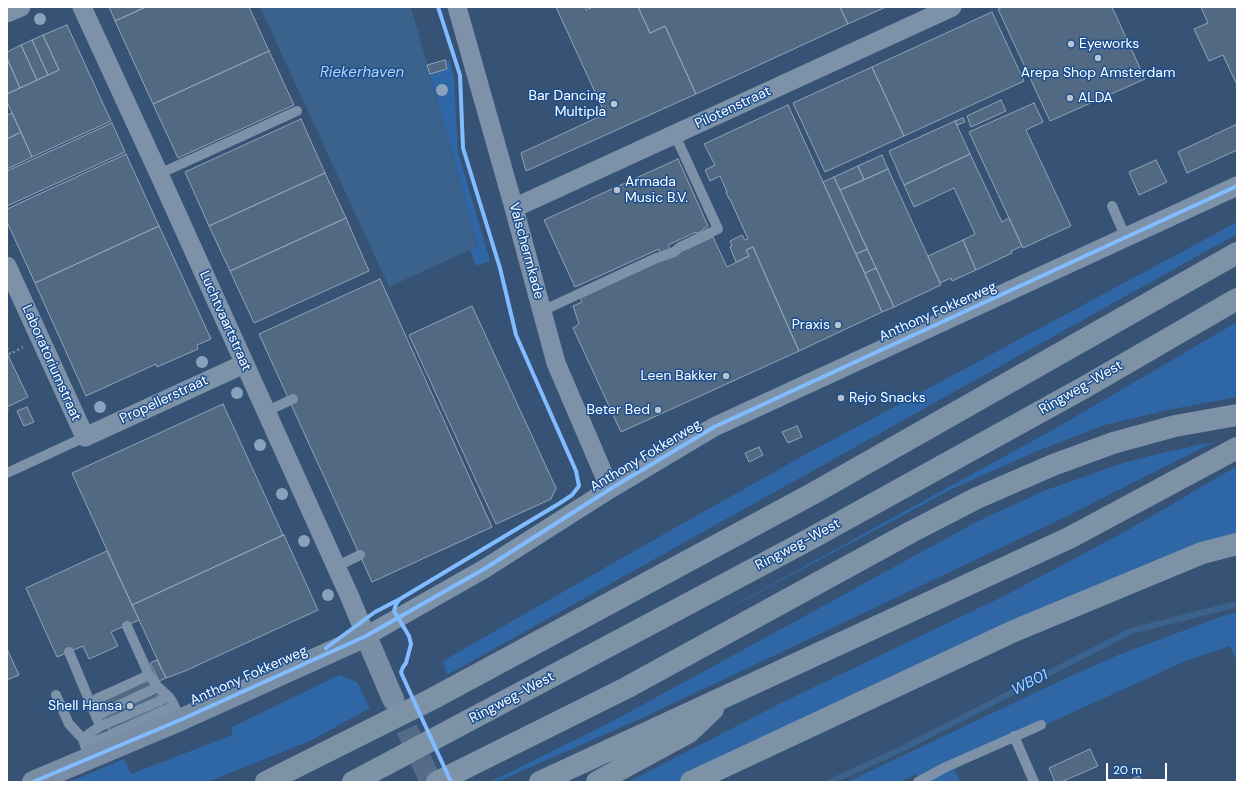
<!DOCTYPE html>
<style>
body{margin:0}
#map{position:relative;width:1244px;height:789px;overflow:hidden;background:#365274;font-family:"DM Sans",sans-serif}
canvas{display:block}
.frame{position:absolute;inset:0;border:8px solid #fff;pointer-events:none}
.scale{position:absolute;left:1106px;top:763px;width:61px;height:18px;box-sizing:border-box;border:2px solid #fff;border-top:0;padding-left:5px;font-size:12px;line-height:14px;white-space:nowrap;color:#fff;-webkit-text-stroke:3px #1b4f8f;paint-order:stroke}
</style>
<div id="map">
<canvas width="1244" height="789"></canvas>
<div class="frame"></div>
<div class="scale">20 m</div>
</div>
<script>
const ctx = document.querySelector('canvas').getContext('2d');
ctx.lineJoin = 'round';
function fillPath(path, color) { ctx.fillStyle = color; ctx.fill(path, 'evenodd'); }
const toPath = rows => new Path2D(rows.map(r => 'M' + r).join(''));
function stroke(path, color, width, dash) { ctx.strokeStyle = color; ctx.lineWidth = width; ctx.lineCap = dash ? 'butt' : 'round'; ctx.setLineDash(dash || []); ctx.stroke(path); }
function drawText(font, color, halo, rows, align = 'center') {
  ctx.font = font + ' "DM Sans",sans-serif'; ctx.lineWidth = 3; ctx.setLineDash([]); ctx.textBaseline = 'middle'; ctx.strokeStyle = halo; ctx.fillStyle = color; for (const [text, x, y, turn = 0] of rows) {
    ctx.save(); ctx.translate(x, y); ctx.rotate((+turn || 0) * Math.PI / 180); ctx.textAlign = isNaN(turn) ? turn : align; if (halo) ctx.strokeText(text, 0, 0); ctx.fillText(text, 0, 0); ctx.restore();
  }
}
fillPath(toPath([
 [445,60,449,60,454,77,458,152,490,261,476,266,470,250,478,246,430,74,447,69],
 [1237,222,1237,234,447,675,443,661,641,547,799,458],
 [1237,322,1237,397,1168,410,1105,425,1037,451,954,488,685,632,1056,428],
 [1214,442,1055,522,786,650,640,719,497,782,490,782,615,720,978,521,1046,490,1123,463,1157,454],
 [1237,466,1237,535,801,723,676,782,628,782,785,701,1006,595,1128,530],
 [1237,612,1237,662,1230,646,1188,660,959,764,956,767,955,771,960,782,924,782,929,777,914,775,900,782,847,782,1064,679,1118,655,1220,617],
 [339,675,357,682,370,708,312,740,208,782,69,782,124,759,131,774,232,735,232,727]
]), '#2f66a5');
fillPath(toPath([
 [260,7,411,7,478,246,389,287]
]), '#3b618d');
stroke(toPath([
 [830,782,904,748,1131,631,1237,604]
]), '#3b618d', 6);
const building = toPath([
 [109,7,146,7,115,21,109,7],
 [146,7,249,7,269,51,153,104,115,21,146,7],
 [556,7,585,7,586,10,593,7,638,7,650,33,665,26,696,94,526,171,521,153,605,114,556,7],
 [638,7,840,7,848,24,696,94,665,26,650,33,638,7],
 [840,7,886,7,848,24,840,7],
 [1003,7,1112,7,1145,79,1050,121,998,9,1003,7],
 [1201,7,1237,7,1237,85,1223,55,1209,61,1194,29,1208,23,1201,7],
 [992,12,1024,81,904,136,872,67,992,12],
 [67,25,111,121,32,157,7,102,7,94,59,70,43,35,67,25],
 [43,35,59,70,48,75,32,40,43,35],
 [32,40,48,75,37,80,21,45,32,40],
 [21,45,37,80,20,88,7,58,7,52,21,45],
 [269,51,294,105,178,158,153,104,269,51],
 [7,58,20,88,7,94,7,58],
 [445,60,447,69,430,74,427,65,445,60],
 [872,67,904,136,825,172,793,103,872,67],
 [1001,100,1006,111,971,127,967,116,1001,100],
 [1034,103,1043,122,1026,130,1071,226,1023,248,969,132,1034,103],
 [788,105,882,312,799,351,753,247,746,250,749,256,736,262,730,247,732,246,730,241,742,235,745,240,748,239,730,199,729,199,726,192,727,192,720,176,710,181,705,170,715,165,704,144,788,105],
 [12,113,21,132,7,139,7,115,12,113],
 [963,118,965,122,957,125,955,121,963,118],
 [301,119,325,173,209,226,185,172,301,119],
 [955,121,970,154,904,185,889,151,955,121],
 [112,123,125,152,7,206,7,171,112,123],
 [1237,124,1237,150,1187,173,1178,152,1237,124],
 [21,132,32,157,7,169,7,139,21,132],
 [126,154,159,226,35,283,7,222,7,209,126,154],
 [970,154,1002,222,1009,218,1022,246,1011,251,1012,253,976,270,963,240,975,234,954,188,914,207,904,185,970,154],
 [882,155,888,169,864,180,858,166,882,155],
 [678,159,708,226,702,230,702,231,696,234,696,232,668,245,672,251,661,255,659,249,575,287,544,220,678,159],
 [1156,160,1167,182,1139,195,1129,172,1156,160],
 [858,166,864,180,840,190,834,177,858,166],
 [888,169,941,285,894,307,840,190,888,169],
 [325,173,346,218,230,271,209,226,325,173],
 [834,177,867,249,856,254,823,182,834,177],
 [346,218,369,271,254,323,230,271,346,218],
 [159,226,211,339,197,345,198,349,157,367,156,364,86,396,35,283,159,226],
 [713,237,727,267,749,256,746,250,753,247,799,351,621,432,573,328,579,324,573,306,582,302,580,298,713,237],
 [963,240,976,270,952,281,951,278,940,283,928,256,963,240],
 [867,249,876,268,865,273,856,254,867,249],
 [876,268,894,307,882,312,865,273,876,268],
 [380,279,492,527,372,582,259,334,380,279],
 [472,306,556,488,551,499,496,524,409,335,472,306],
 [7,353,28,397,7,407,7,353],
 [223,404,283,535,132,605,72,473,223,404],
 [27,407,34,422,24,426,17,411,27,407],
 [797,426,802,437,788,443,782,432,797,426],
 [759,447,763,455,749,462,745,453,759,447],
 [284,535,318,610,185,671,166,678,132,605,284,535],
 [107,551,139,620,111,632,118,646,89,659,83,646,57,657,26,588,107,551],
 [7,649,19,675,7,680,7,649],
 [157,660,166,678,159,681,150,663,157,660],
 [150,670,161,694,157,696,165,714,112,737,94,695,150,670],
 [1090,749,1098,766,1061,782,1055,782,1049,768,1090,749],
 [1139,776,1142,782,1126,782,1139,776]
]);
fillPath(building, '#526984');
stroke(building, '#92a2b6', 1);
stroke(toPath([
 [393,699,431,782]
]), '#546c89', 22, [22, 11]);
stroke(toPath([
 [7,348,10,354,23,347],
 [7,409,8,411]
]), '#7d92a8', 2.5, [2, 3]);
stroke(toPath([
 [159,174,297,111],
 [1112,206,1126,238],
 [542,311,656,258,663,256,674,252,680,247,718,229,675,135],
 [265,412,293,399],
 [7,473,85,437],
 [336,567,360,555],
 [127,626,149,675,158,687],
 [69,652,98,721],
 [56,695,69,724,83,739],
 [91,702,149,675],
 [96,716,158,687,169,697],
 [1014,736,1034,782],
 [85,746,174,706],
 [89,758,83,739,90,733,101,726,169,697,173,703,180,720],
 [918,782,946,767,1041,725]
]), '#7d92a8', 10);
stroke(toPath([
 [82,7,159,174,349,595,366,636,484,569,610,489,714,427,1237,186],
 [457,7,514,208,556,363,610,489],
 [7,13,21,7],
 [514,208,952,7],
 [7,266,85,437,244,364]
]), '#7d92a8', 19);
stroke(toPath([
 [33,782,180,720,366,636,393,699]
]), '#798da4', 22);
stroke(toPath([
 [266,782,432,699,812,494,1237,253],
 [353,782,810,539,1085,387,1237,299],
 [437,782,626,688,911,532,977,498,1053,465,1113,443,1175,426,1237,415],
 [540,782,1069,538,1237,448],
 [597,782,689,732,713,709],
 [691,782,1014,631,1202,553,1237,544]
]), '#7e92a7', 22);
stroke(toPath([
 [438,7,460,75,463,148,500,268,516,335,576,471,579,486,572,495,560,503,400,599,396,604,394,611,409,636,411,644,406,663,403,667,401,672,403,677,451,782],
 [326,648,375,612,400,599],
 [33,782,180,720,366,636,484,569,610,489,714,427,1237,186]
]), '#80bcff', 4);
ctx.fillStyle = '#8aa2be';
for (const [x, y] of [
 [40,19],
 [442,90],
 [202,362],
 [237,393],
 [100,407],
 [260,445],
 [282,494],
 [304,541],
 [328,595]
]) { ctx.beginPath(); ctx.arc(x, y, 6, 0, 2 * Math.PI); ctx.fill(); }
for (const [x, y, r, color] of [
 [1071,44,4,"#b9c2ce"],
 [1098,58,4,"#b9c2ce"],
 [1070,98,4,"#b9c2ce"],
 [614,104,4,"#b9c2ce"],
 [617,190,4,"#b9c2ce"],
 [838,325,4,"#b9c2ce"],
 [726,376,4,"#b9c2ce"],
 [841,398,4,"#b9c2ce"],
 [658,410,4,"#b9c2ce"],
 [130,706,4,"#b9c2ce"]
]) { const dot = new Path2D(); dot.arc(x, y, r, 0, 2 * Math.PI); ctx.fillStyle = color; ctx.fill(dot); stroke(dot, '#1b4f8f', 1.5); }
drawText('14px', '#fff', '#1b4f8f', [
 ["Eyeworks",1079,44,"left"],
 ["Arepa Shop Amsterdam",1098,73,"center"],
 ["Bar Dancing",606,96],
 ["Multipla",606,112],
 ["ALDA",1078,98,"left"],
 ["Armada",625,182,"left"],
 ["Music B.V.",625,198,"left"],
 ["Praxis",830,325],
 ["Leen Bakker",718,376],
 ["Rejo Snacks",849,398,"left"],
 ["Beter Bed",650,410],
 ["Shell Hansa",122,706]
], 'right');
drawText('14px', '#fff', '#1b4f8f', [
 ["Pilotenstraat",733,108,-25],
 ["Valschermkade",526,251,75],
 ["Anthony Fokkerweg",938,312,-24],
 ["Luchtvaartstraat",225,321,66],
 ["Laboratoriumstraat",51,363,66],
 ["Ringweg-West",1081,388,-30],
 ["Propellerstraat",164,400,-25],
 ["Anthony Fokkerweg",646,456,-31],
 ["Ringweg-West",798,545,-28],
 ["Anthony Fokkerweg",249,676,-24],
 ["Ringweg-West",512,698,-28]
]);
drawText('italic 15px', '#b5d3f5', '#1b4f8f', [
 ["Riekerhaven",362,73],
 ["WB01",1030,683,-27]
]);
</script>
